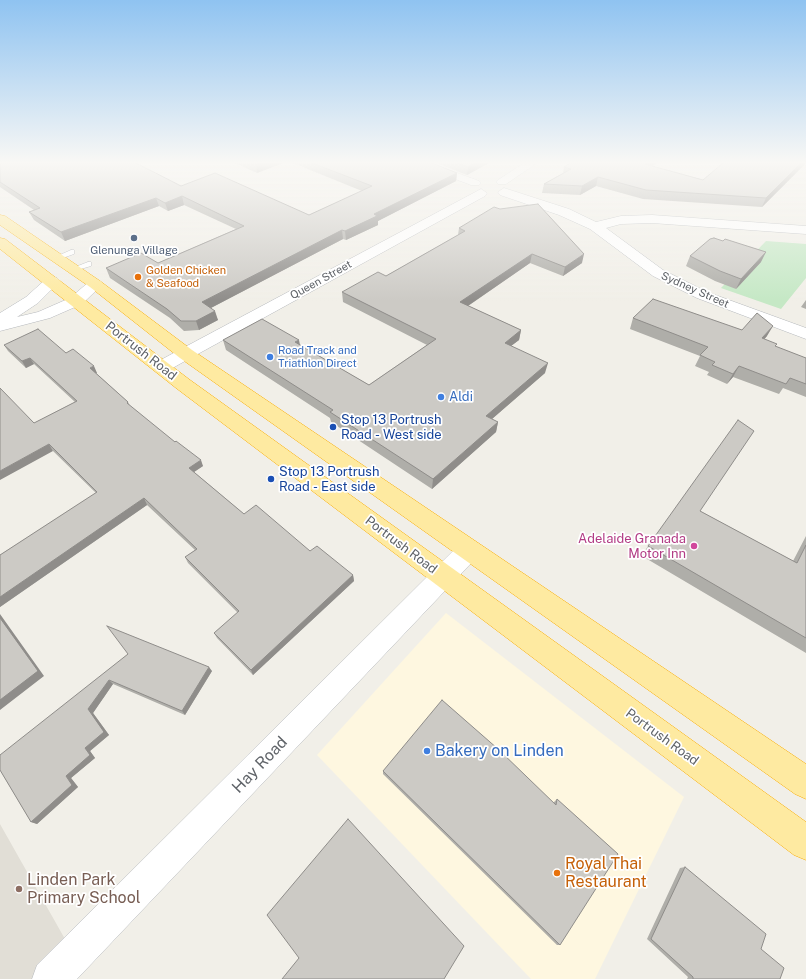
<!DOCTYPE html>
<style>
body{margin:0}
canvas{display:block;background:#f1efe8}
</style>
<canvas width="806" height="979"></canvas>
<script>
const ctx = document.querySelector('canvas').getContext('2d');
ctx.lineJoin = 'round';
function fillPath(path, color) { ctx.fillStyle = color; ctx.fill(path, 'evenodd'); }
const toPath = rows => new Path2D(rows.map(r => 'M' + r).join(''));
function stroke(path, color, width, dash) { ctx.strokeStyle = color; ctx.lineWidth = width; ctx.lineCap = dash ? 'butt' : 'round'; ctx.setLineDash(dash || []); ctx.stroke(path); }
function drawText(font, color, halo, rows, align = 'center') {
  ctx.font = font + ' "Public Sans",sans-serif'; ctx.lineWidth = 3.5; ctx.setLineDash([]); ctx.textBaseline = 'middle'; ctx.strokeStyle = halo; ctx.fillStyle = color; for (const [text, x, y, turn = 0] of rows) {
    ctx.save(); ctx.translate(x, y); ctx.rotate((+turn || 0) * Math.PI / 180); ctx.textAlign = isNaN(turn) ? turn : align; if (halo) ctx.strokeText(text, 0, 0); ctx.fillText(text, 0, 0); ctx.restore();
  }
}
fillPath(toPath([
 [446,613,684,797,595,979,531,979,317,755]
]), '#fef7e0');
fillPath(toPath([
 [0,824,74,955,51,979,0,979]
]), '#e1ded6');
fillPath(toPath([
 [766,241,806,244,806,278,781,309,721,288]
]), '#c5e8c5');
const service = toPath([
 [71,250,74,250,74,254,57,260,53,258,71,250],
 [88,262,91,262,91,266,74,271,70,269,88,262]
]);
const minor = toPath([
 [413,163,430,163,479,181,481,183,479,185,471,185,413,163],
 [524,163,537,163,506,184,498,184,496,182,498,180,524,163],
 [504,188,569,209,596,222,621,216,652,215,806,226,806,234,652,223,621,224,606,228,663,270,707,292,806,328,806,339,697,298,653,276,590,229,559,215,500,195,498,192,504,188],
 [481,189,487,193,485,196,167,371,161,373,155,371,152,367,155,363,481,189],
 [52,276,57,278,60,281,38,303,17,317,38,312,70,298,90,281,95,279,100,281,103,284,82,304,50,318,0,331,0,313,26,297,47,278,52,276],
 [469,540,477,543,481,550,477,557,77,979,32,979,37,965,461,543,469,540]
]);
const trunk = toPath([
 [0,215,5,216,100,281,192,350,806,764,806,799,795,794,180,358,90,287,0,225,0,215],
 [0,238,5,239,190,380,806,822,806,860,794,855,176,388,0,249,0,238]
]);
stroke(service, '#b5b8bc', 1);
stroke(minor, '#b5b8bc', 1);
stroke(trunk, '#f9ab00', 1);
fillPath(service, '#fff');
fillPath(minor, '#fff');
fillPath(trunk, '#feeaa1');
fillPath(toPath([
 [0,163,181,186,309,215,362,191,293,163,432,163,457,173,456,181,378,221,378,225,346,240,343,239,211,308,218,320,199,330,184,331,170,318,110,278,106,268,158,263,236,229,184,205,168,211,159,206,65,241,34,220,29,212,34,210,0,187],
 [235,163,283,163,257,173],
 [436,163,489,163,467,175],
 [806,163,762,207,643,199,596,186,580,195,542,193,544,184,563,173,564,167,652,166,703,180],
 [459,228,582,263,563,276,530,263,468,306,521,330,519,340,511,346,545,373,492,419,498,422,496,432,432,489,331,422,330,418,226,350,223,340,300,345,369,385,427,345,343,302,342,292,386,276,458,235],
 [690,256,761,262,736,289,715,281,686,266],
 [806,300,806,309,801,307],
 [633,318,742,330,767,336,764,339,775,347,806,358,806,397,783,388,779,394,733,377,727,384,707,375,709,372,695,366,700,356,630,329],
 [4,345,66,353,97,373,96,373,128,402,130,406,203,466,194,472,244,514,353,575,354,581,253,675,217,638,214,633,238,613,188,563,185,557,195,550,147,505,0,607,0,555,96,493,53,451,34,423,75,402,34,364,26,368,8,351],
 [700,511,793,561,806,536,806,653,642,556,648,546],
 [128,654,212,671,185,715,113,684,93,713,109,735,90,751,95,758,71,778,78,787,37,824,31,822,0,770],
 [383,771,554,803,554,802,557,799,560,945,557,945,383,774],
 [685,867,761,949,780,979,687,979,688,977,647,939,680,868]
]), '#afaea9');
fillPath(toPath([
 [259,163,283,163,257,173,256,165],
 [475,163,489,163,467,175,468,167],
 [646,163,657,163,642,173,645,164],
 [801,163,806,163,762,207,766,198],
 [457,173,456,181,378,221,378,225,346,240,345,231,374,214],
 [598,177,596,186,580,195,582,186],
 [182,196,184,205,168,211,165,203],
 [156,198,159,206,65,241,61,232],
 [342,230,343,239,205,311,202,302],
 [766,252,761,262,736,289,741,279],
 [532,254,530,263,459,312,460,302],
 [584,254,582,263,563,276,565,267],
 [215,311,218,320,199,330,196,321],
 [773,326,767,336,756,349,762,338],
 [521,330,519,340,503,352,505,343],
 [299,340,301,350,295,342],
 [30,358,34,364,26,368,22,361],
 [548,363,545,373,485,425,486,416],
 [94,366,97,373,93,375,90,368],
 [739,366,733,377,727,384,733,374],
 [498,422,496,432,432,489,433,479],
 [49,444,53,451,0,480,0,471],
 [201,460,203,466,191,474,189,468],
 [144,498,147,505,0,607,0,597],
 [353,575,354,581,253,675,251,670],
 [0,614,44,676,0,710],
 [209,667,212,671,185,715,182,711],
 [109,680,113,684,93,713,109,735,90,751,95,758,71,778,78,787,37,824,31,822,66,776,88,709]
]), '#8f8d8a');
const building = toPath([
 [0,163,136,163,181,186,215,173,309,215,372,186,312,163,432,163,457,173,374,214,377,216,345,231,342,230,202,302,215,311,196,321,181,321,167,309,106,268,141,253,158,263,244,226,182,196,165,203,156,198,61,232,29,212,40,208,0,182,0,163],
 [458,163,475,163,468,167,458,163],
 [570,163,646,163,645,164,703,180,723,163,801,163,766,198,646,190,598,177,582,186,544,184,571,169,564,167,570,163],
 [538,204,584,254,565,267,532,254,460,302,521,330,505,343,548,363,486,416,498,422,433,479,330,412,333,410,223,340,262,319,299,340,295,342,369,385,436,339,342,292,378,272,386,276,465,231,459,228,494,207,500,209,538,204],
 [714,238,723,241,725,239,766,252,741,279,720,271,690,256,710,239,714,238],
 [653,299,742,330,757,313,773,326,762,338,777,344,775,346,806,358,806,384,790,378,786,384,739,366,733,374,712,365,715,362,700,355,708,347,633,318,653,299],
 [38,329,66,353,73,349,94,366,90,368,128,402,127,403,175,442,176,441,201,460,189,468,244,514,256,505,310,551,317,546,353,575,251,670,214,633,239,611,185,557,197,549,144,498,0,597,0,555,97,492,49,444,0,471,0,388,34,423,77,401,30,358,22,361,4,345,38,329],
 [738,420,754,431,700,511,797,563,806,545,806,638,648,546,738,420],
 [0,618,38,671,0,700,0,618],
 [107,626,209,667,182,711,109,680,88,709,104,732,85,748,90,755,66,776,72,785,31,822,0,770,0,755,128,654,107,626],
 [442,700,498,749,556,805,557,799,618,854,560,945,383,771,442,700],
 [348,819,464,946,444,979,282,979,299,958,267,915,348,819],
 [685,867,766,934,761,949,784,968,780,979,693,979,693,977,651,939,685,867]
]);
fillPath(building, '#cccac5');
stroke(building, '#8f8d8a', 1);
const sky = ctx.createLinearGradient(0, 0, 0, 301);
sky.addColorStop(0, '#8fc3f1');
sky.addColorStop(0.54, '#f9f8f5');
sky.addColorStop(1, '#f9f8f500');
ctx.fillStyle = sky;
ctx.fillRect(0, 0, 806, 301);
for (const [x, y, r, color] of [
 [134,238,4,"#5c6f8a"],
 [138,277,4,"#e8710a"],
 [270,357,4,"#3f7fe0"],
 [441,397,4,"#3f7fe0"],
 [333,427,4,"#1a4fb4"],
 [271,479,4,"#1a4fb4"],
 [694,546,4,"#d1479c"],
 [427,751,4,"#3f7fe0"],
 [557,873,4,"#e8710a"],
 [19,889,4,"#8d6e63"]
]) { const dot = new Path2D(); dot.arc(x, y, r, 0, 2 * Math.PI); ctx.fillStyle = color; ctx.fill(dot); stroke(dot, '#fff', 1.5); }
drawText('11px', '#4e5e75', '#fff', [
 ["Glenunga Village",134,251]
]);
drawText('11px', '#c56008', '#fff', [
 ["Golden Chicken",146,271],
 ["& Seafood",146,284]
], 'left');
drawText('11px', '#5f6368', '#fff', [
 ["Queen Street",321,280,-29],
 ["Sydney Street",695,290,24]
]);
drawText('11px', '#366cbe', '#fff', [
 ["Road Track and",278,351],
 ["Triathlon Direct",278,364]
], 'left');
drawText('13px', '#5f6368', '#fff', [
 ["Portrush Road",141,351,38],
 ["Portrush Road",401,545,37],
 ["Portrush Road",662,737,36]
]);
drawText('13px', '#366cbe', '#fff', [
 ["Aldi",449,397]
], 'left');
drawText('13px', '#164399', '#fff', [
 ["Stop 13 Portrush",341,420],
 ["Road - West side",341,435],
 ["Stop 13 Portrush",279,472],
 ["Road - East side",279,487]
], 'left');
drawText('13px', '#b23c85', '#fff', [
 ["Adelaide Granada",686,539],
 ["Motor Inn",686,554]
], 'right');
drawText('16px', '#366cbe', '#fff', [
 ["Bakery on Linden",435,751]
], 'left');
drawText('16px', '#5f6368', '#fff', [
 ["Hay Road",260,765,-46]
]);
drawText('16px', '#c56008', '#fff', [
 ["Royal Thai",565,864],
 ["Restaurant",565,882]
], 'left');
drawText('16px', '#785e54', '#fff', [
 ["Linden Park",27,880],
 ["Primary School",27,898]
], 'left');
</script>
